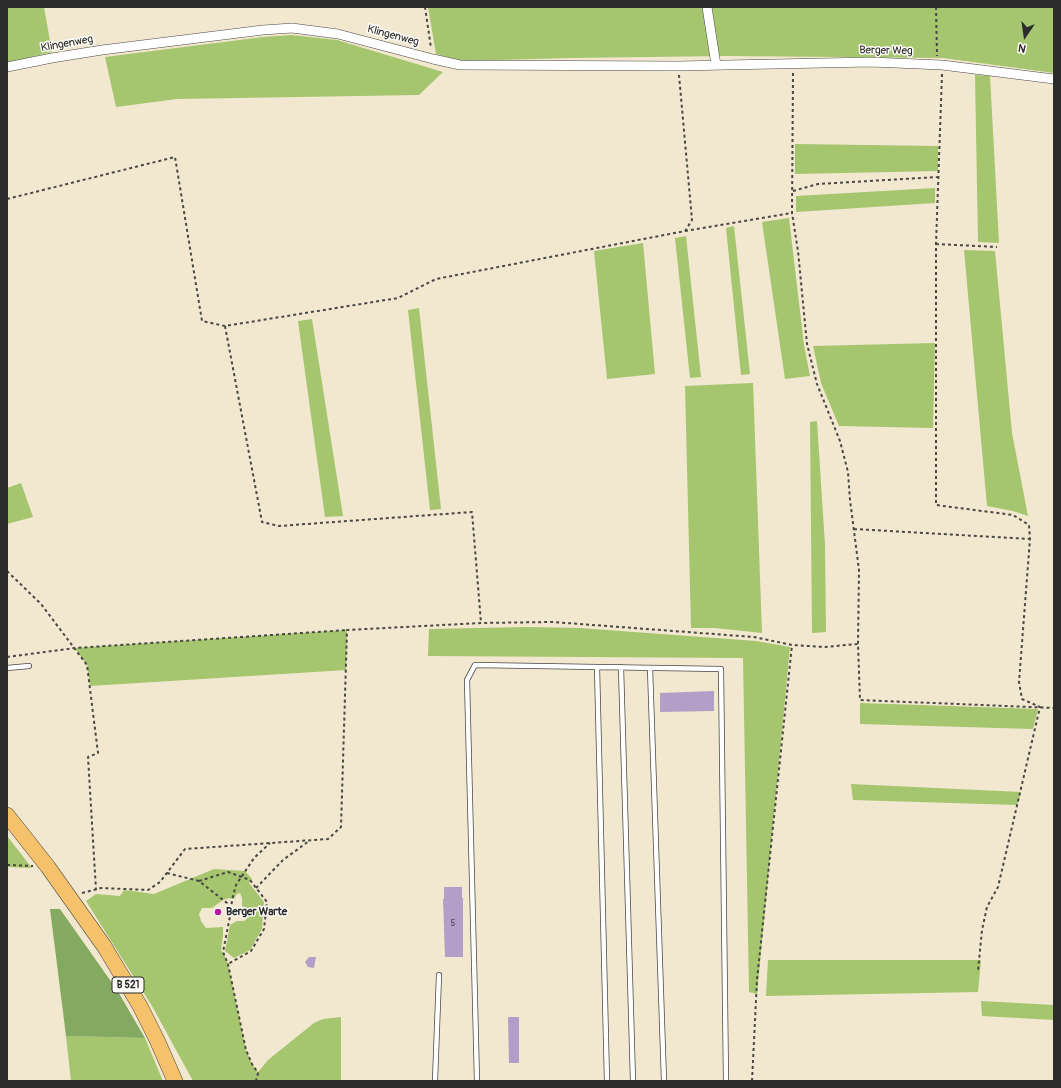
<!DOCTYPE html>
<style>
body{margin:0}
#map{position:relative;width:1061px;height:1088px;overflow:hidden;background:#f2e8d0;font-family:Pangolin,sans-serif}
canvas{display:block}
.frame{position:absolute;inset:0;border:8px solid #2b2b2b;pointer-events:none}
.north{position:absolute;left:1005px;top:16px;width:40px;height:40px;-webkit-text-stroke:3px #fdfcf7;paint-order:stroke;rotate:193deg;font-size:11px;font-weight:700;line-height:16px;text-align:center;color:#2b2b2b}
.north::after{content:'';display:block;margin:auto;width:14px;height:18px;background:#2b2b2b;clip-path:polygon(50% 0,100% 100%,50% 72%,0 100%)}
</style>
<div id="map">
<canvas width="1061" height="1088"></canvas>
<div class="frame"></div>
<div class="north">N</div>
</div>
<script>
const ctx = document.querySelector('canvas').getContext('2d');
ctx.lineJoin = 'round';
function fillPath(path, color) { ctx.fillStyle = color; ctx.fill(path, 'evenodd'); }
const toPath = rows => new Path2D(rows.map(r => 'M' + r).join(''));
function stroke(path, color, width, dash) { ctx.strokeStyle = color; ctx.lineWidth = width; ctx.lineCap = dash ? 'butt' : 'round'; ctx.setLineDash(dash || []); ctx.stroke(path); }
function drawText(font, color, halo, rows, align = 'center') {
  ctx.font = font + ' Pangolin,sans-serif'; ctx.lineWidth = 3; ctx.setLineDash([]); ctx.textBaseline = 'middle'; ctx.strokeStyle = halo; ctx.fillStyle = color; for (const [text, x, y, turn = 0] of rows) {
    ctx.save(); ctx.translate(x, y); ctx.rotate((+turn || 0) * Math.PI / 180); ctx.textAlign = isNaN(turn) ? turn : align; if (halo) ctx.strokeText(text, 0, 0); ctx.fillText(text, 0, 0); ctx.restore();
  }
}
fillPath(toPath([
 [7,7,44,7,52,52,7,63],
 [428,7,1054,7,1054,73,943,58,728,56,569,58,462,61,436,54],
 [291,35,337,40,443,72,419,95,177,99,116,107,105,57,263,37],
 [975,75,990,76,999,243,978,242],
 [795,144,938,146,938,171,795,174],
 [935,188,935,203,796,212,796,196],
 [789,218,804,345,810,376,785,379,762,222],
 [734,226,750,374,741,375,726,228],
 [686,236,701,377,690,378,675,238],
 [643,243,655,374,607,379,594,251],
 [964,250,995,251,1012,433,1028,516,1013,511,987,506],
 [419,308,441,509,430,510,408,310],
 [312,319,343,516,325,517,298,321],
 [935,343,933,428,839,426,821,383,813,346],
 [753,383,762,633,715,628,691,628,685,386],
 [817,421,825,545,826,632,812,633,810,422],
 [21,483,33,517,7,524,7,488],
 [527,627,580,628,756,641,790,647,757,994,749,992,743,658,428,656,429,629],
 [347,630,346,670,90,686,87,665,75,648],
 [860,703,1038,709,1033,729,860,724],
 [851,784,1021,792,1017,805,853,800],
 [7,836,32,868,7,867],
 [214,869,245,871,252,879,249,883,264,902,262,929,250,950,234,958,225,951,230,925,237,921,244,921,249,917,247,909,242,906,242,898,240,893,237,894,234,899,229,898,223,900,212,908,202,908,199,914,201,921,206,928,223,927,223,935,221,951,223,952,228,964,246,1050,252,1064,258,1072,268,1060,314,1023,323,1019,341,1017,341,1081,193,1081,152,1006,86,901,96,894,120,896,124,890,154,894],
 [768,960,981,960,978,992,766,996],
 [981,1001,1054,1005,1054,1020,982,1016],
 [66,1036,145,1038,163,1081,71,1081]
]), '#a5c56e');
fillPath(toPath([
 [50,909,60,909,117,990,145,1038,66,1036]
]), '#84aa61');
fillPath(toPath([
 [714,691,714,711,660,712,660,693],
 [444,887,462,887,462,898,463,898,463,957,445,957,443,899,444,899],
 [309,957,316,957,314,968,308,967,305,962],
 [508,1017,519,1017,519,1063,509,1063]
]), '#b29ec7');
const lane = toPath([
 [597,667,607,1081],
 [621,667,633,1081],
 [7,668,29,666],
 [650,668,664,1081],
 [435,1081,439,975],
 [477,1081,467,680,475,665,721,669,726,1081]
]);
const street = toPath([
 [707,7,716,65],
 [7,67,52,58,102,50,263,30,292,28,338,34,433,59,460,65,678,66,871,62,942,65,1054,79]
]);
const primary = toPath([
 [7,815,48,867,104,946,140,1006,157,1040,175,1081]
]);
stroke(lane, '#494744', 6);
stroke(street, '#494744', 10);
stroke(primary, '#494744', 16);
stroke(toPath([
 [425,7,431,48],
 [936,7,937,56],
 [793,73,792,213,798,251,807,344,817,384,840,441,848,472,850,500,859,570,858,644,860,700,1054,708],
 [942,74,936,244,936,505,1013,515,1029,525,1030,539,1019,682,1022,699,1040,707,998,887,987,907,982,930,978,971],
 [793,191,818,184,938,177],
 [7,199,175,157,202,321,225,326,398,298,436,279,685,231,692,220,679,75],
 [685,231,792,213],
 [936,244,997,247],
 [225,326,262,522,279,526,472,512,481,623],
 [854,529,1030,539],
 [7,571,41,604,87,665,98,753,88,757,96,890],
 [7,657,75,648,347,630],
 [7,865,33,866],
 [167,873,199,881,227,903,231,911,223,952,228,964,246,1050,252,1064,258,1073,256,1081],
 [199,881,228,872,250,880,267,902,264,929,251,951,228,964],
 [256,888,283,860,309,841],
 [82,893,101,888,148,890,160,882,185,849,328,839,341,827,347,630,481,623,553,622,754,637,792,645,824,647,858,644],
 [231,910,232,900,236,885,254,858,270,843],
 [752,1081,757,980,792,645]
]), '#494744', 2, [3, 3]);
stroke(lane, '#fff', 4.5);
stroke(street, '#fff', 9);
stroke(primary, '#f5c16b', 15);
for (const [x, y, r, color] of [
 [218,912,4,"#b5179e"]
]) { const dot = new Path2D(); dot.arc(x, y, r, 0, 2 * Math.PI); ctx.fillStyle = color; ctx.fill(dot); stroke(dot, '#fdfcf7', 1.5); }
drawText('9px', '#4d4852', null, [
 ["5",453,924]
]);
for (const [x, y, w] of [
 [128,985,32]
]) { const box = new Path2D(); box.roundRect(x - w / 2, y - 8, w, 16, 3); ctx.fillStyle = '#fdfcf7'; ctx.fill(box); stroke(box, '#2b2b2b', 1); }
drawText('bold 10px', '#2b2b2b', null, [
 ["B 521",128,985]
]);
drawText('11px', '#2b2b2b', '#fdfcf7', [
 ["Klingenweg",393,36,15],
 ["Klingenweg",67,44,-10],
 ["Berger Weg",886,51,1]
]);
drawText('bold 11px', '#2b2b2b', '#fdfcf7', [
 ["Berger Warte",226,912]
], 'left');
</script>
